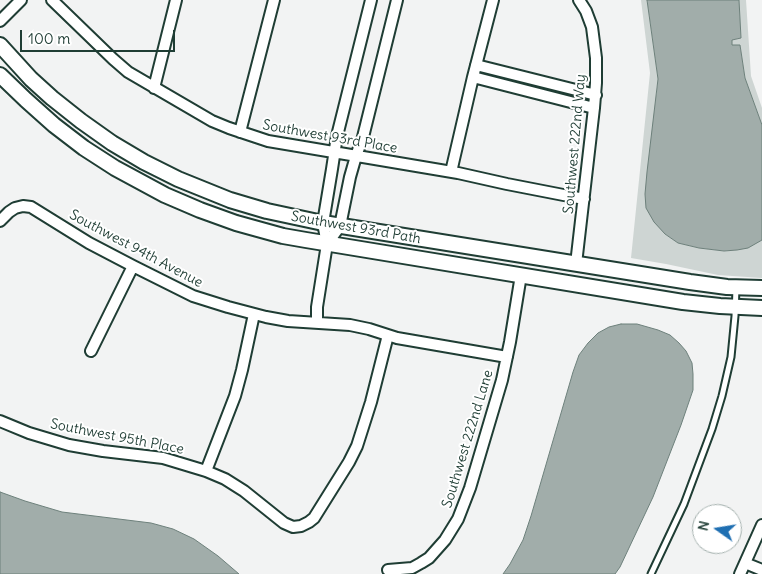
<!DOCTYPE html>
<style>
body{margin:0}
#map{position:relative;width:762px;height:574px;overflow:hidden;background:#f2f3f3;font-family:Delius,sans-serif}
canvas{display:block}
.north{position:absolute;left:692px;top:504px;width:50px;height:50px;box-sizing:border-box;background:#fff;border:1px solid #a5b1ae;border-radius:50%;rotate:283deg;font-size:14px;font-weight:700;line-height:20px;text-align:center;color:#1f3d34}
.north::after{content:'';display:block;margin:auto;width:18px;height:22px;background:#1f6fb2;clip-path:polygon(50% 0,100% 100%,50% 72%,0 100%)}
.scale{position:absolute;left:20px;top:30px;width:155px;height:22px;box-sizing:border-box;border:2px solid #1f3d34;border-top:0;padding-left:6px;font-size:15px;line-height:18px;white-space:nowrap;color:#1f3d34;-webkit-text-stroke:4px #fff;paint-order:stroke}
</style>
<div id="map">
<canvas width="762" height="574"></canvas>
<div class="north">N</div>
<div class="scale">100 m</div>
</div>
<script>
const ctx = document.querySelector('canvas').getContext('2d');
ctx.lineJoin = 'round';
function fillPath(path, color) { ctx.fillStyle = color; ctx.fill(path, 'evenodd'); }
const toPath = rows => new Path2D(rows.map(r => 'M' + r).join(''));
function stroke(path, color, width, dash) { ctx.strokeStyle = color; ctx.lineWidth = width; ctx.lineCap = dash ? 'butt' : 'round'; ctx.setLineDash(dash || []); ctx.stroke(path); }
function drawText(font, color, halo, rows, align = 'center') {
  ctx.font = font + ' Delius,sans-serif'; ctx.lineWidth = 4; ctx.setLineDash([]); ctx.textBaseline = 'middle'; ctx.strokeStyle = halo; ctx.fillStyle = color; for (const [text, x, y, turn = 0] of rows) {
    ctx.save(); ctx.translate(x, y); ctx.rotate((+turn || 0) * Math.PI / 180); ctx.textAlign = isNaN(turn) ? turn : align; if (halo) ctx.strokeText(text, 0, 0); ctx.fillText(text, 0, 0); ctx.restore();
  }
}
fillPath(toPath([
 [641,0,647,0,658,79,656,93,665,234,678,243,699,248,724,251,737,250,762,240,762,278,718,275,666,264,631,258,650,73],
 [739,0,746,0,751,76,762,108,762,125,745,78,740,46,732,45,732,40,741,38]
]), '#ced5d3');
const water = toPath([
 [647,0,739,0,741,38,732,40,732,45,740,45,745,78,762,125,762,240,748,248,737,250,724,251,699,248,678,243,665,234,654,222,646,208,645,194,647,172,658,79,647,0],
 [621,324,637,324,658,330,670,335,679,343,686,351,692,363,693,374,693,390,681,425,653,497,620,567,615,574,503,574,510,564,523,540,531,516,573,372,579,355,588,343,598,333,609,327,621,324],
 [0,492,25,501,62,512,151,523,173,529,194,539,218,556,239,574,0,574,0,492]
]);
fillPath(water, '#a1adaa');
stroke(water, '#6d807b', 1);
const lane = toPath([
 [651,574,684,504,712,429,722,396,731,357,735,316,736,288]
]);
const street = toPath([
 [52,0,113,59,128,72,212,121,229,128,268,141,458,173,507,184,584,199],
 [0,21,21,0],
 [476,65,596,95],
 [473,77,594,108],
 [154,88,176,0],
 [240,132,274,0],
 [451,172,473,77,493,0],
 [0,221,9,212,15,208,23,206,31,207,89,243,133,266,193,296,228,307,266,317,288,321,350,325,369,329,397,338,507,357],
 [327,244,340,226,350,177,356,156,363,137,397,0],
 [576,264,594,108,596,83,596,58,592,27,586,11,579,0],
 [317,323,317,307,327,244,323,223,332,169,337,136,371,0],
 [91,351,133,266],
 [0,421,29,433,69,445,103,451,163,458,206,471,225,479,244,491,284,523,293,527,301,526,309,522,314,518,349,462,357,446,371,402,388,335],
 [206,471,235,396,242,370,254,314],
 [745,563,762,570],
 [388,570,412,568,421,563,429,558,445,540,458,519,470,488,502,380,510,342,521,275],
 [740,574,762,525]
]);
const secondary = toPath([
 [0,45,31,79,52,98,81,121,112,143,144,162,178,179,230,200,267,211,323,223,690,282,727,287,762,288],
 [0,75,26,100,54,125,84,148,115,168,165,195,200,210,236,223,283,236,306,240,683,302,720,306,762,308]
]);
stroke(lane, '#1f3d34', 9);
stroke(street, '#1f3d34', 14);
stroke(secondary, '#1f3d34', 18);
stroke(lane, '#fff', 5);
stroke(street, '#fff', 10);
stroke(secondary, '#fff', 14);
drawText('14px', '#1f3d34', '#fff', [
 ["Southwest 93rd Place",330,137,10],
 ["Southwest 222nd Way",575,144,-85],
 ["Southwest 93rd Path",356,228,10],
 ["Southwest 94th Avenue",136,249,28],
 ["Southwest 95th Place",117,437,11],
 ["Southwest 222nd Lane",468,439,-73]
]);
</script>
